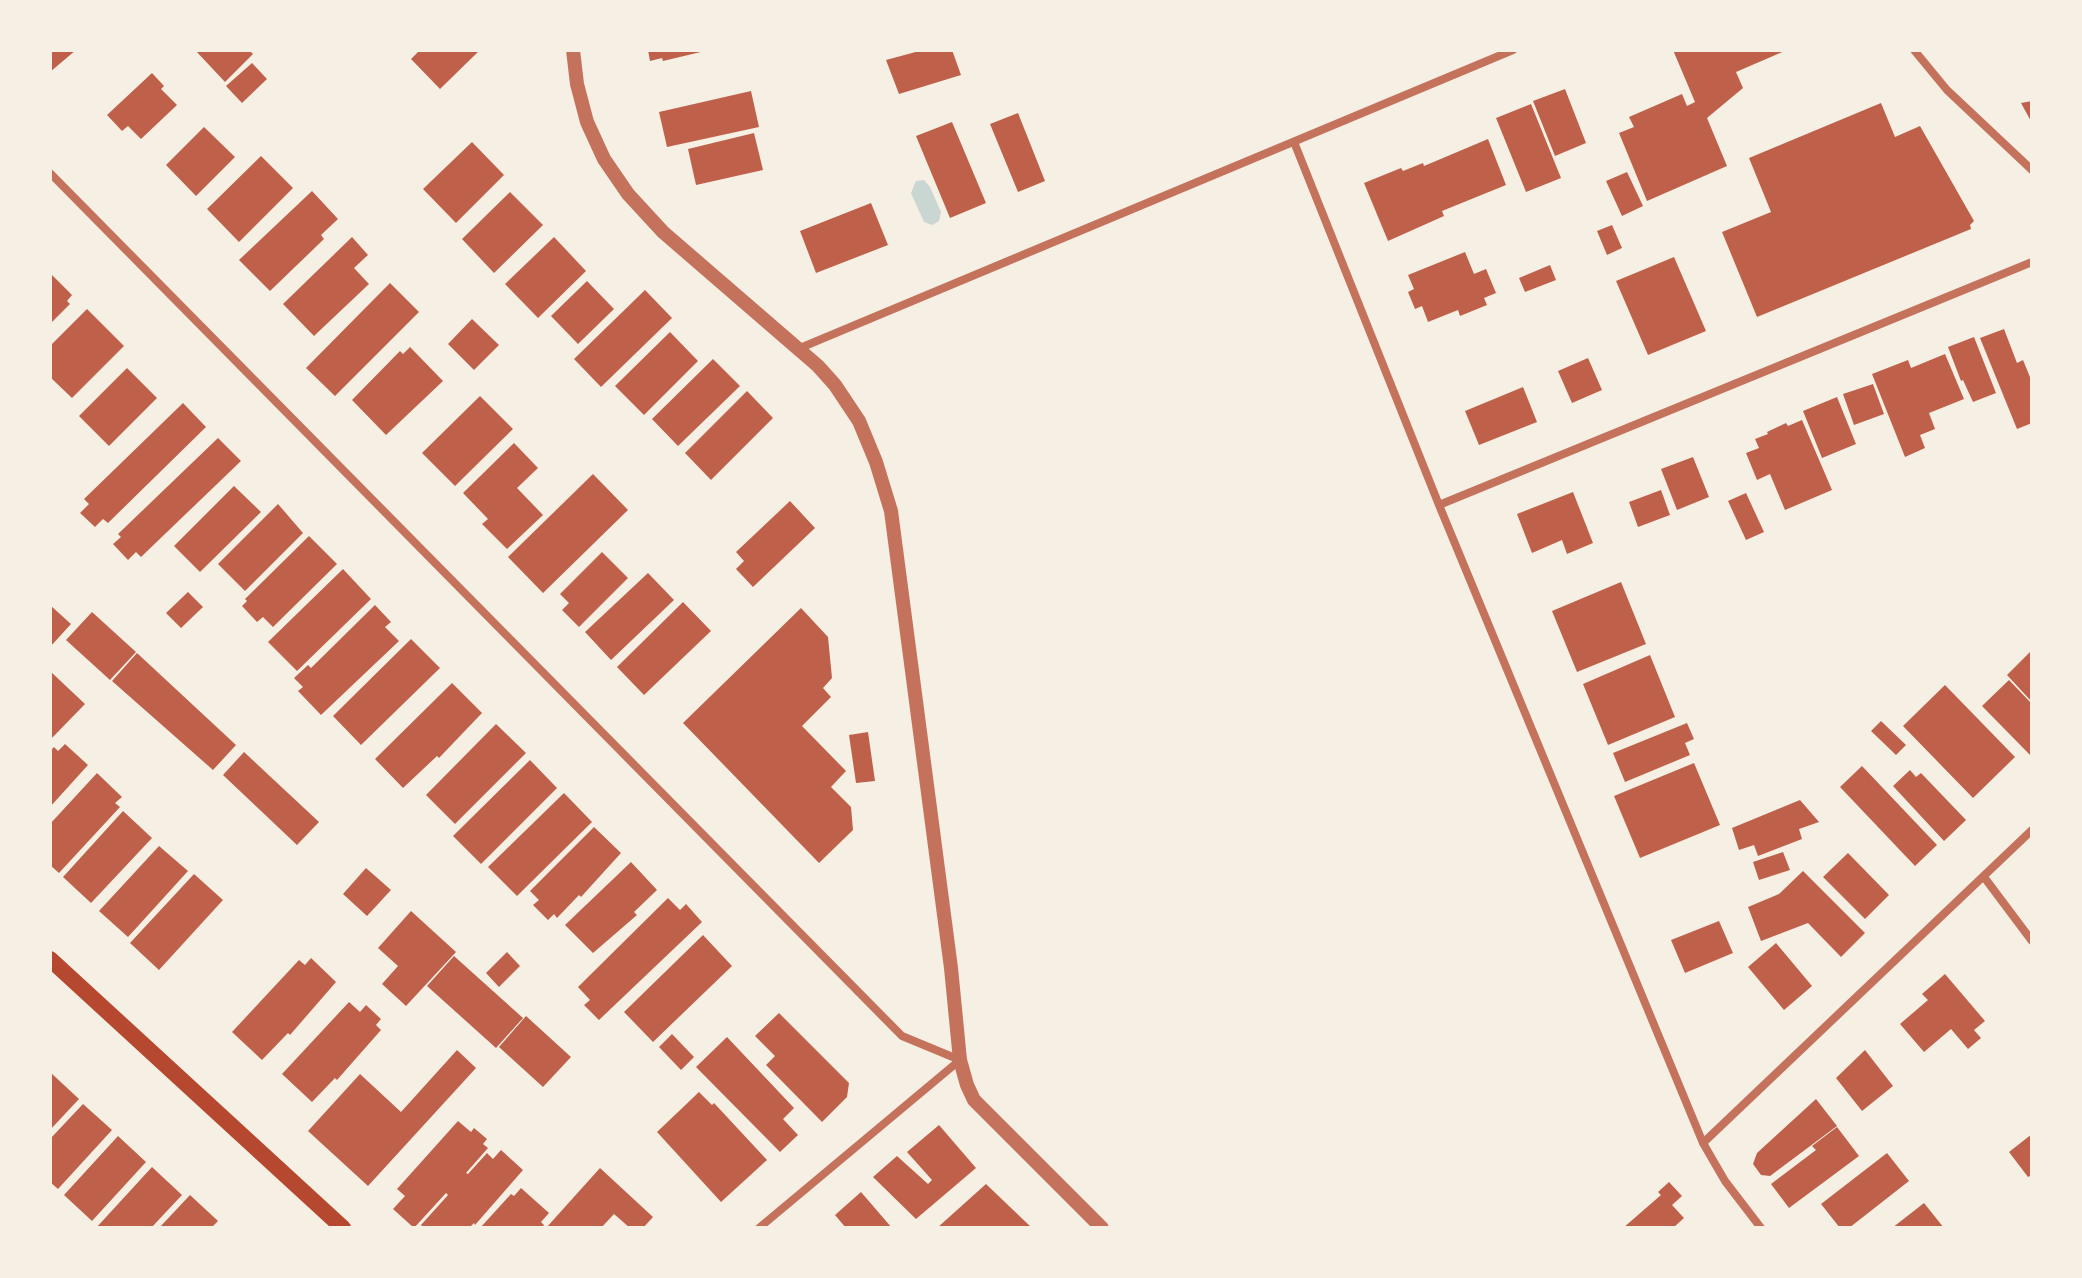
<!DOCTYPE html>
<style>
body{margin:0}
#map{position:relative;width:2082px;height:1278px;overflow:hidden;background:#f6efe4;font-family:"Fira Sans",sans-serif}
canvas{display:block}
.frame{position:absolute;inset:0;border:52px solid #f6efe4;pointer-events:none}
</style>
<div id="map">
<canvas width="2082" height="1278"></canvas>
<div class="frame"></div>
</div>
<script>
const ctx = document.querySelector('canvas').getContext('2d');
ctx.lineJoin = 'round';
function fillPath(path, color) { ctx.fillStyle = color; ctx.fill(path, 'evenodd'); }
const toPath = rows => new Path2D(rows.map(r => 'M' + r).join(''));
function stroke(path, color, width, dash) { ctx.strokeStyle = color; ctx.lineWidth = width; ctx.lineCap = dash ? 'butt' : 'round'; ctx.setLineDash(dash || []); ctx.stroke(path); }
fillPath(toPath([
 [924,180,930,187,941,212,939,221,932,225,924,222,911,193,916,181]
]), '#c9d6d2');
fillPath(toPath([
 [50,50,76,50,50,72],
 [195,50,249,50,253,54,225,82],
 [420,50,480,50,440,89,411,59],
 [648,50,705,50,705,51,663,61,662,58,650,61],
 [923,50,952,50,961,75,899,94,886,60],
 [1673,50,1787,50,1736,72,1743,88,1707,118,1727,166,1647,201,1619,133,1634,127,1629,117,1682,94,1687,106,1695,102],
 [252,63,267,79,242,103,226,86],
 [152,73,164,86,161,89,177,105,141,139,128,126,122,131,107,115],
 [1565,89,1586,143,1555,156,1533,101],
 [751,91,759,127,667,147,659,112],
 [2032,101,2032,123,2021,103],
 [1881,103,1895,137,1920,126,1974,221,1970,225,1971,229,1757,317,1722,232,1771,212,1749,158],
 [1531,104,1561,178,1526,192,1496,118],
 [1018,113,1045,181,1018,192,990,124],
 [952,122,986,203,950,218,916,136],
 [204,127,235,157,196,196,166,165],
 [754,133,763,170,696,185,688,149],
 [1488,139,1506,185,1442,211,1444,216,1388,241,1364,183,1401,168,1403,171,1423,163,1424,166],
 [472,142,504,175,456,223,423,189],
 [261,156,293,188,239,242,207,209],
 [1627,172,1643,206,1622,216,1606,181],
 [312,191,338,219,321,235,324,239,270,291,239,260],
 [510,192,543,225,494,273,462,239],
 [871,203,888,245,816,273,800,231],
 [1612,225,1622,248,1607,255,1597,231],
 [352,237,368,255,354,268,369,284,314,336,283,304],
 [554,237,586,271,538,318,505,284],
 [1465,252,1474,274,1486,269,1496,293,1484,298,1487,305,1460,316,1458,310,1428,322,1422,306,1415,309,1408,292,1414,289,1408,275],
 [1674,257,1706,331,1648,355,1616,281],
 [1550,265,1556,280,1525,292,1519,278],
 [50,273,72,295,67,301,70,304,50,324],
 [587,281,614,309,578,344,551,316],
 [390,283,419,312,335,396,306,368],
 [645,290,672,318,601,387,574,359],
 [87,309,124,346,72,398,50,377,50,346],
 [472,319,499,345,474,370,448,344],
 [2004,329,2017,363,2023,360,2032,382,2032,423,2017,429,1980,338],
 [670,332,698,361,644,415,615,386],
 [1974,337,1996,393,1973,402,1963,380,1961,381,1948,347],
 [410,347,443,381,386,435,352,400,400,351,403,354],
 [1945,354,1964,399,1929,413,1935,429,1920,435,1925,448,1905,457,1872,374,1908,360,1911,368],
 [1588,358,1602,390,1572,403,1558,371],
 [713,359,740,386,678,446,652,419],
 [127,368,157,398,109,446,79,416],
 [1873,384,1884,414,1854,425,1843,394],
 [1523,387,1537,422,1479,445,1465,411],
 [747,391,773,418,711,480,685,453],
 [480,396,513,429,455,486,422,453],
 [1837,397,1856,444,1822,458,1803,411],
 [183,403,206,427,108,523,103,519,95,527,80,513,89,504,84,499],
 [1802,420,1832,490,1785,510,1770,474,1757,480,1746,453,1759,448,1755,439,1768,434,1767,432,1786,423,1788,426],
 [218,438,241,461,141,557,136,552,128,560,113,544,121,537,118,534],
 [514,443,538,468,517,488,543,515,507,549,482,524,488,519,463,493],
 [1693,457,1709,497,1677,510,1661,469],
 [593,474,628,510,543,593,508,557],
 [234,486,261,512,200,572,174,546],
 [1661,490,1670,515,1638,527,1629,502],
 [1573,492,1593,543,1567,554,1562,540,1532,553,1517,514],
 [1746,493,1764,532,1746,540,1728,501],
 [790,501,815,528,753,587,736,569,744,561,736,552],
 [278,504,303,533,245,591,218,564],
 [309,536,337,564,273,627,263,617,257,622,242,606,247,601,245,599],
 [602,552,628,578,579,627,562,610,569,603,560,594],
 [343,569,371,599,297,671,268,642],
 [648,573,674,600,611,660,585,632],
 [1621,582,1646,644,1577,672,1552,611],
 [188,592,203,607,181,628,166,613],
 [683,602,711,631,644,695,617,667],
 [50,605,71,624,50,647],
 [375,605,391,622,385,627,399,641,321,715,298,691,303,687,294,678,308,665,311,668],
 [801,608,828,637,832,678,823,688,831,697,802,726,846,771,831,787,851,807,853,830,819,863,683,723],
 [92,612,136,652,110,680,66,640],
 [411,639,440,668,361,745,333,716],
 [2030,652,2032,654,2032,702,2007,675],
 [137,653,236,745,213,770,112,681],
 [1650,655,1675,717,1608,745,1583,684],
 [50,671,85,704,50,740],
 [2009,680,2032,704,2032,757,1982,706],
 [452,683,482,713,439,758,437,756,403,788,375,759],
 [1945,685,2015,757,1973,798,1903,726],
 [1881,721,1906,745,1896,755,1871,731],
 [1687,723,1694,739,1685,743,1690,755,1625,782,1613,753],
 [496,724,526,753,455,824,426,795],
 [868,732,875,781,856,783,849,735],
 [65,744,88,765,50,807,50,751,54,747,58,751],
 [244,752,319,822,297,845,223,775],
 [530,760,557,788,481,864,453,836],
 [1694,763,1720,825,1640,858,1614,796],
 [1862,766,1937,845,1915,866,1840,787],
 [1910,770,1916,777,1921,773,1966,820,1944,841,1893,786],
 [97,773,122,797,115,803,120,807,59,873,50,865,50,824],
 [564,793,592,822,517,896,488,867],
 [1800,800,1819,822,1799,829,1802,839,1758,856,1754,845,1739,850,1732,828],
 [123,811,152,838,91,903,63,877],
 [594,827,621,853,581,897,579,895,557,918,554,914,548,920,533,905,539,900,530,891],
 [159,846,188,871,128,937,99,911],
 [1783,852,1790,870,1759,880,1753,862],
 [1848,853,1889,895,1865,919,1823,877],
 [631,862,657,890,634,912,637,915,593,953,565,925],
 [366,868,391,890,367,916,343,894],
 [1803,871,1865,933,1841,957,1808,923,1761,941,1748,907,1779,894],
 [194,874,223,900,159,970,130,943],
 [668,898,680,910,686,904,702,922,599,1020,584,1005,590,1000,578,987],
 [411,911,456,952,406,1006,382,984,398,966,378,948],
 [1719,921,1733,953,1685,973,1671,940],
 [703,935,732,966,653,1042,624,1012],
 [1776,943,1812,986,1784,1010,1748,967],
 [507,952,520,966,499,987,486,973],
 [454,956,523,1018,496,1048,427,986],
 [311,958,336,982,290,1035,288,1033,262,1060,232,1032,299,960,305,965],
 [1945,974,1985,1021,1974,1030,1981,1038,1968,1049,1951,1029,1924,1052,1900,1024,1928,1000,1922,994],
 [349,1002,360,1012,366,1005,381,1019,376,1025,381,1030,337,1080,335,1078,312,1102,282,1074],
 [779,1013,849,1083,847,1097,822,1122,766,1065,775,1056,755,1036],
 [526,1016,571,1057,543,1087,499,1047],
 [672,1034,694,1057,681,1070,659,1047],
 [727,1037,794,1108,783,1119,798,1135,780,1152,696,1067],
 [457,1050,476,1068,368,1186,308,1131,360,1074,401,1112],
 [1865,1050,1893,1086,1862,1111,1836,1078],
 [50,1072,79,1099,50,1130],
 [699,1092,712,1105,714,1103,767,1160,721,1202,657,1132],
 [1816,1099,1837,1126,1770,1176,1761,1175,1753,1164,1757,1153],
 [83,1104,112,1130,58,1189,50,1182,50,1139],
 [458,1121,471,1132,474,1128,487,1139,483,1144,488,1148,466,1173,468,1174,487,1153,493,1159,501,1150,523,1170,475,1225,474,1223,469,1228,424,1228,421,1225,448,1195,446,1193,414,1228,393,1209,405,1196,397,1189],
 [939,1125,976,1168,916,1219,873,1177,897,1156,928,1184,932,1180,907,1152],
 [1837,1127,1859,1156,1789,1208,1771,1184,1816,1150,1812,1146],
 [2032,1134,2032,1175,2028,1177,2009,1152],
 [118,1136,146,1162,92,1221,64,1195],
 [1887,1153,1909,1181,1849,1228,1840,1228,1821,1204],
 [152,1167,182,1195,151,1228,96,1228],
 [600,1168,653,1217,643,1228,630,1228,614,1214,601,1228,546,1228],
 [1669,1182,1682,1196,1672,1205,1684,1218,1673,1228,1623,1228,1661,1195,1658,1192],
 [986,1184,1032,1228,937,1228],
 [521,1188,549,1213,541,1222,544,1225,542,1228,480,1228,511,1194,514,1196],
 [861,1192,892,1228,846,1228,835,1215],
 [190,1195,218,1221,211,1228,159,1228],
 [1924,1203,1944,1228,1892,1228]
]), '#bf614a');
stroke(toPath([
 [1914,50,1947,90,2032,170],
 [1294,142,1439,505,1703,1143,1725,1181,1761,1228],
 [50,173,902,1036,960,1060,759,1228],
 [800,348,1513,50],
 [1439,505,2032,262],
 [1984,877,2032,941],
 [1703,1143,2032,830]
]), '#c5725c', 8);
stroke(toPath([
 [573,50,577,84,587,122,604,159,628,194,663,232,818,366,835,385,859,421,876,462,891,511,951,968,960,1060,967,1085,974,1100,1102,1228]
]), '#c5725c', 14);
stroke(toPath([
 [50,959,343,1228]
]), '#b5482f', 16);
</script>
